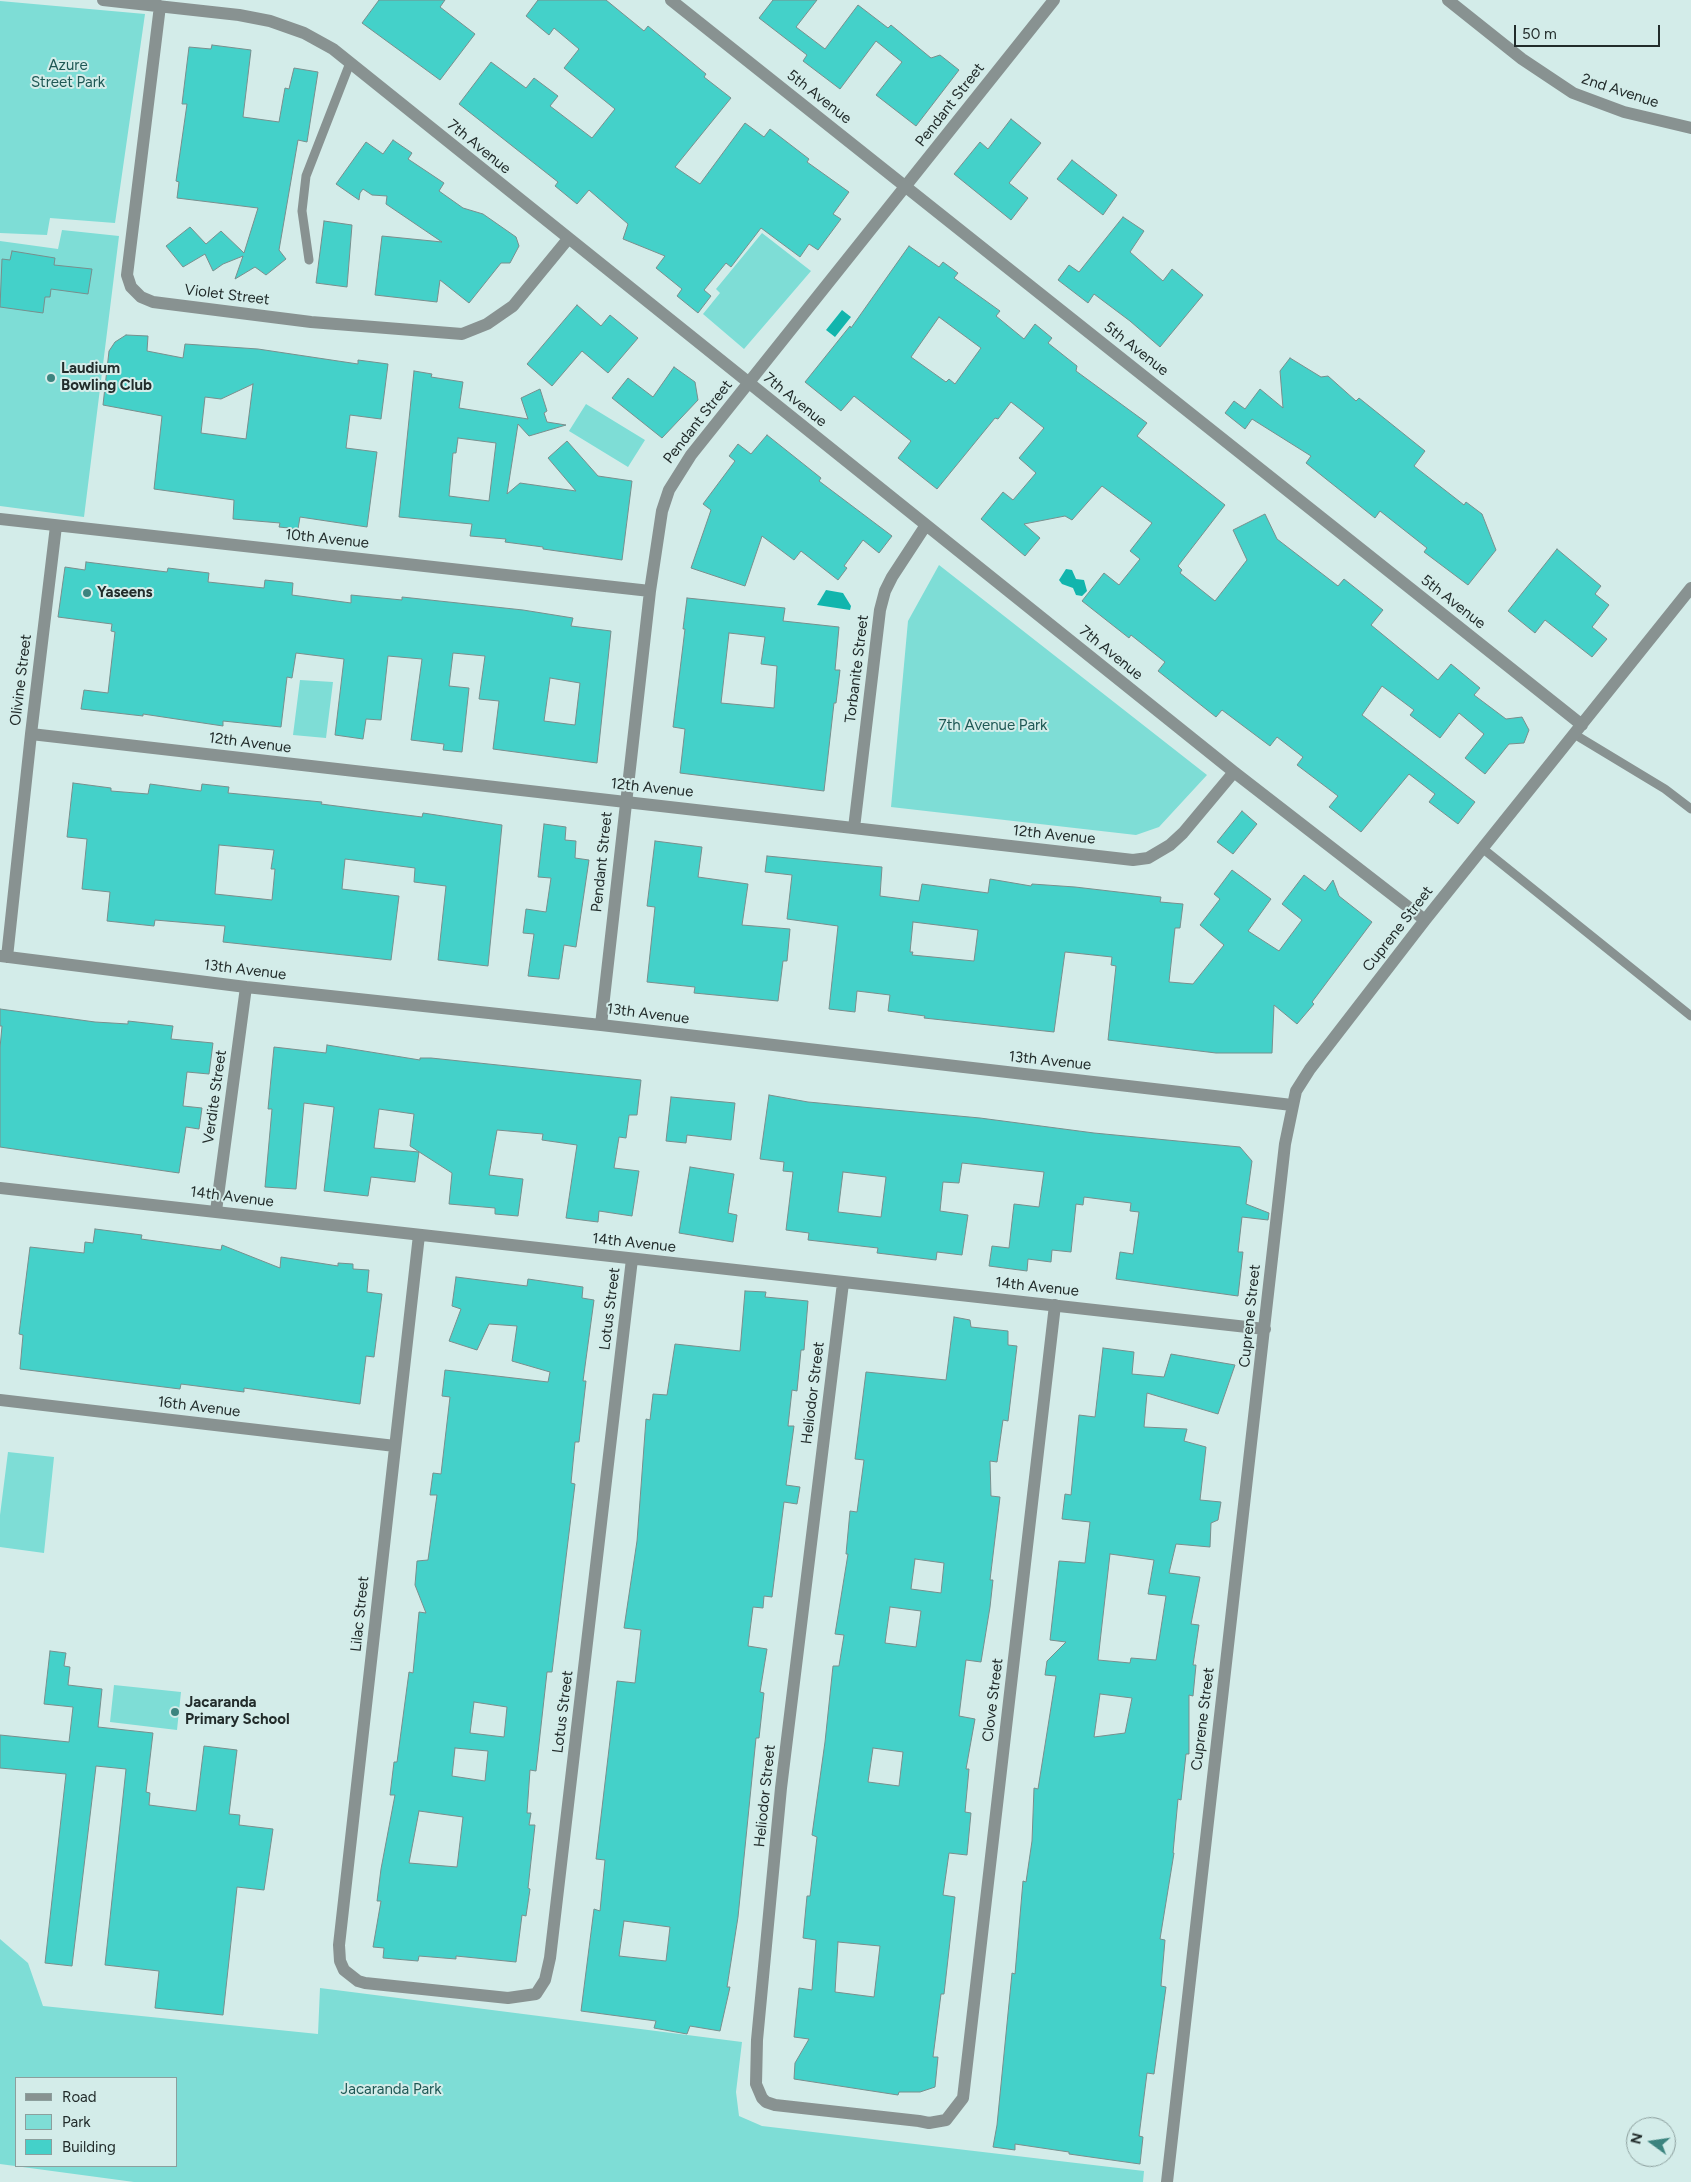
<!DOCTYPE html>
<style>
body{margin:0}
#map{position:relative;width:1691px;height:2182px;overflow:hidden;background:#d3ece9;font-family:Figtree,sans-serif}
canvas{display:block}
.legend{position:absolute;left:15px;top:2077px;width:162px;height:90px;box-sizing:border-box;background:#d3ece9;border:1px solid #8c9f9d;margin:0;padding:6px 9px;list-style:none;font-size:15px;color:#222c2b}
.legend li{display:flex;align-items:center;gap:10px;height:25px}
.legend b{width:25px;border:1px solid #8c9f9d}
.north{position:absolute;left:1626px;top:2117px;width:50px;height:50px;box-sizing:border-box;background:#d3ece9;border:1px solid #8c9f9d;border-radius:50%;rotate:284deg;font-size:14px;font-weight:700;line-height:20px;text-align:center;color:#222c2b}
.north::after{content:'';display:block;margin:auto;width:18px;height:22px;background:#3c847f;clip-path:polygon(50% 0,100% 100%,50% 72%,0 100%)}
.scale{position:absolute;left:1514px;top:25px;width:146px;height:22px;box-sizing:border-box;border:2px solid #222c2b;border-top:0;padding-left:6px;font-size:15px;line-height:18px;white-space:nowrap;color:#222c2b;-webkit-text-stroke:4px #d3ece9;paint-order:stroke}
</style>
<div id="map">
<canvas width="1691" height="2182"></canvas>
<ul class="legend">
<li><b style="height:6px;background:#889291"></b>Road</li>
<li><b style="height:14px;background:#7eddd6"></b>Park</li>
<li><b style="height:14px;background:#44d1c9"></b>Building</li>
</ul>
<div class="north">N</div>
<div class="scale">50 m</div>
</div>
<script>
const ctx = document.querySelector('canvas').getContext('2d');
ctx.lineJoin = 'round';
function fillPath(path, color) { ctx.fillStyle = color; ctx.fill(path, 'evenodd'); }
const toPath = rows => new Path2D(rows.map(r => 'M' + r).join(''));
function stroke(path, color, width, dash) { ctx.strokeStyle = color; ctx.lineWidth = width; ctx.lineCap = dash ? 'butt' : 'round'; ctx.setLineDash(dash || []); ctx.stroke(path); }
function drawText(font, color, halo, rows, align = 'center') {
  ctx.font = font + ' Figtree,sans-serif'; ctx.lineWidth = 4; ctx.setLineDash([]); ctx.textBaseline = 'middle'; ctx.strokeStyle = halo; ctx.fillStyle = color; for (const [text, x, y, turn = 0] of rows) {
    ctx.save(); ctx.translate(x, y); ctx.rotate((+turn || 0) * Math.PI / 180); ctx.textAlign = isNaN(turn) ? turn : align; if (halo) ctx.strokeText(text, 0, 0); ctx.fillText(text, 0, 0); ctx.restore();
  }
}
fillPath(toPath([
 [0,1,145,14,115,223,50,218,47,235,0,233],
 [62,230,119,236,84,517,0,506,0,241,58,249],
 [762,233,811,271,744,349,703,314,720,293,716,289],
 [586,404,645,440,628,467,569,431],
 [939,565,1207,775,1159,827,1136,835,891,807,908,621],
 [300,680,333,682,326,738,293,735],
 [8,1452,54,1457,44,1553,0,1547,0,1515],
 [114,1685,181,1692,177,1730,110,1722],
 [0,1939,28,1963,43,2006,318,2034,320,1988,742,2042,736,2092,739,2116,762,2126,1144,2171,1143,2182,134,2182,0,2164],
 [16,2078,176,2078,176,2166,16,2166]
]), '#7eddd6');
fillPath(toPath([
 [842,310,851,317,835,337,826,330],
 [1066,569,1072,570,1076,579,1084,580,1087,591,1082,596,1076,595,1073,588,1062,584,1059,580],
 [826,590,843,593,851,606,850,610,817,605]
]), '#11b5ad');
const building = toPath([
 [379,0,445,0,440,7,475,34,440,80,362,23,379,0],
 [538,0,606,0,644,31,648,26,706,74,704,77,731,98,675,167,700,184,745,123,764,137,770,129,809,159,807,162,849,192,833,214,841,219,818,250,809,244,800,257,761,228,731,267,726,263,704,290,711,296,698,313,677,296,682,289,656,268,665,256,623,239,628,224,589,190,577,204,555,186,558,182,459,104,491,62,526,88,534,78,558,96,550,106,592,138,615,109,564,68,579,49,554,28,549,35,526,16,538,0],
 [773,0,817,0,796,27,825,49,858,5,888,28,891,25,931,58,940,55,959,70,916,126,876,95,902,62,876,41,840,89,803,61,807,55,759,18,773,0],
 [212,45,251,50,243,117,279,122,285,88,289,89,294,68,318,72,307,142,298,140,279,250,286,259,266,275,255,267,235,279,243,256,223,264,213,271,205,254,183,267,166,246,190,227,206,244,221,231,244,253,258,208,177,198,179,182,176,181,187,104,182,104,189,47,211,49,212,45],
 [1011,119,1041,143,1009,183,1028,198,1011,220,954,174,980,142,988,149,1011,119],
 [393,140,412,153,408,159,444,183,439,191,463,208,483,214,516,237,519,246,510,263,501,263,469,303,440,280,437,302,375,295,382,236,442,242,386,204,387,196,372,195,363,189,360,193,359,200,336,184,366,142,383,154,393,140],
 [1072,160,1117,195,1103,215,1057,179,1072,160],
 [1123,217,1144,231,1130,252,1163,281,1172,269,1203,295,1160,347,1130,321,1094,294,1088,303,1058,280,1069,265,1079,272,1123,217],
 [324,221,352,225,347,287,316,283,324,221],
 [909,246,939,267,943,262,958,273,954,278,1000,311,996,316,1024,339,1035,324,1052,338,1048,343,1077,366,1076,371,1147,423,1137,436,1225,505,1178,566,1182,570,1180,573,1215,601,1247,560,1233,530,1265,514,1277,539,1338,586,1344,579,1383,610,1371,625,1438,680,1451,664,1480,688,1474,695,1506,719,1522,717,1529,730,1524,743,1509,744,1485,774,1465,758,1484,734,1459,713,1440,738,1410,715,1414,710,1382,686,1362,715,1475,802,1458,824,1429,802,1435,794,1409,774,1361,832,1329,807,1338,796,1297,765,1303,757,1277,737,1270,746,1222,710,1216,717,1158,671,1165,662,1131,635,1129,638,1082,601,1104,573,1119,585,1140,559,1130,551,1152,523,1102,486,1072,520,1065,516,1024,524,1040,538,1025,556,981,519,1003,492,1013,500,1036,473,1019,458,1044,428,1011,402,998,419,995,418,937,489,898,458,911,441,854,396,841,411,805,382,850,326,851,328,909,246],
 [939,317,981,348,955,384,949,379,946,382,911,357,939,317],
 [12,251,55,258,54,265,92,269,88,294,51,289,50,297,45,297,43,313,0,307,2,259,10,260,12,251],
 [577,305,601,326,610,315,638,338,608,373,582,351,552,386,527,364,577,305],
 [126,335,148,336,147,351,183,358,185,344,258,349,358,364,358,360,388,364,381,419,350,415,346,448,377,452,367,527,300,517,298,529,279,527,280,523,233,519,234,500,154,489,162,416,103,405,109,351,115,342,126,335],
 [253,384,246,439,201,433,205,397,221,399,253,384],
 [1290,358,1321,377,1328,376,1356,401,1359,398,1425,451,1414,466,1464,505,1466,502,1482,514,1496,550,1468,585,1424,552,1427,548,1380,511,1375,518,1306,463,1311,456,1252,419,1245,429,1225,413,1234,401,1245,409,1260,389,1283,408,1280,371,1290,358],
 [674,367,695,382,698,400,662,438,612,398,628,378,653,397,674,367],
 [414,371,432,374,431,377,463,382,459,408,528,419,521,398,540,389,547,411,544,413,547,422,566,425,529,436,518,424,507,494,520,483,576,491,548,458,567,441,598,476,632,481,622,560,543,549,543,547,505,542,506,539,470,536,472,524,399,517,414,371],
 [458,438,496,443,489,501,449,496,453,453,456,453,458,438],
 [767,435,821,478,819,481,892,536,879,553,863,540,844,566,847,568,838,580,801,551,794,560,762,536,745,586,691,568,711,510,703,504,735,461,729,456,738,444,751,454,767,435],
 [1557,549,1601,586,1595,594,1609,605,1592,627,1607,639,1592,657,1545,620,1535,633,1508,611,1557,549],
 [86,562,167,572,168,568,209,573,208,582,264,588,265,580,293,583,292,595,351,603,351,595,402,600,402,597,523,610,573,618,571,626,611,631,597,763,493,749,499,701,479,699,485,656,453,653,449,686,469,688,462,752,443,750,444,744,411,740,422,659,388,656,381,720,366,719,363,739,335,735,344,659,296,653,292,678,287,677,281,727,223,721,223,726,143,714,143,716,81,709,84,690,108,693,115,632,111,631,112,624,58,617,65,567,85,570,86,562],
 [550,678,580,683,575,725,544,721,550,678],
 [687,598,785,608,783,621,839,627,835,670,840,670,836,703,834,703,824,791,680,773,685,729,673,727,685,629,683,629,687,598],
 [729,633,765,637,761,664,777,666,774,708,721,703,729,633],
 [73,783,111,788,111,791,148,794,150,784,201,791,202,784,229,787,228,793,322,802,321,804,422,817,423,813,502,825,488,966,438,960,446,886,414,882,415,868,345,859,342,889,399,896,391,960,223,942,225,926,155,920,154,926,107,921,110,892,82,889,87,839,67,837,73,783],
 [219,845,274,850,271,869,275,869,272,900,215,894,219,845],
 [1242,811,1257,824,1233,854,1217,842,1242,811],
 [544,824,566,827,565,840,576,841,575,858,589,860,576,947,564,945,559,979,528,976,534,934,523,933,526,909,546,912,551,878,538,877,544,824],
 [655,841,702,847,698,877,748,884,742,925,790,929,787,961,783,961,778,1001,694,993,695,987,647,982,655,907,647,906,655,841],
 [767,856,882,867,880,896,919,901,922,884,988,893,990,879,1031,886,1032,884,1075,887,1161,897,1160,902,1183,904,1180,928,1175,928,1169,982,1193,984,1224,945,1200,925,1220,899,1214,894,1232,870,1271,899,1248,931,1279,951,1302,920,1282,904,1304,875,1325,891,1333,880,1339,896,1372,922,1312,1002,1314,1004,1297,1024,1274,1005,1272,1053,1216,1053,1108,1040,1116,966,1111,965,1112,957,1065,952,1054,1032,924,1018,925,1016,888,1011,890,995,857,991,855,1012,829,1009,838,926,787,919,792,875,765,872,767,856],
 [913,922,978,930,974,961,912,955,913,952,910,952,913,922],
 [0,1009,95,1022,128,1024,128,1021,173,1026,171,1039,213,1043,209,1074,187,1072,183,1106,202,1108,199,1129,186,1127,179,1173,0,1147,0,1048,2,1026,0,1026,0,1009],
 [327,1045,420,1060,420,1058,431,1058,641,1080,637,1115,629,1115,626,1138,619,1137,614,1168,639,1171,632,1216,599,1211,598,1222,566,1218,577,1145,542,1140,543,1134,497,1130,489,1175,523,1179,518,1216,495,1214,495,1208,449,1204,452,1173,410,1146,414,1114,379,1109,374,1148,419,1152,415,1182,371,1177,368,1196,324,1191,334,1107,304,1103,296,1189,265,1187,272,1109,268,1109,274,1047,326,1053,327,1045],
 [769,1095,808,1102,980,1118,1094,1133,1240,1147,1252,1161,1246,1204,1269,1213,1268,1220,1242,1217,1238,1252,1243,1252,1238,1296,1116,1279,1120,1252,1133,1254,1139,1212,1130,1211,1131,1203,1084,1197,1083,1205,1076,1204,1071,1252,1052,1250,1051,1262,1028,1259,1027,1271,989,1266,992,1246,1009,1248,1014,1204,1039,1207,1044,1172,962,1163,959,1183,943,1182,940,1211,968,1215,962,1255,937,1252,936,1260,877,1253,878,1248,808,1240,809,1233,786,1230,793,1172,783,1171,784,1162,760,1159,769,1095],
 [843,1172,886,1177,881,1217,838,1212,843,1172],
 [671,1097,735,1103,731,1140,687,1135,686,1143,666,1141,671,1097],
 [690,1167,734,1174,728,1213,737,1215,733,1242,679,1233,690,1167],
 [95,1229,142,1235,141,1239,221,1250,222,1245,280,1268,281,1257,338,1266,338,1263,353,1264,353,1269,369,1270,367,1292,382,1294,374,1357,366,1356,360,1404,244,1388,244,1392,181,1384,180,1389,20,1369,23,1335,19,1334,30,1247,84,1253,85,1242,93,1243,95,1229],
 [456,1277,527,1286,528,1279,583,1287,582,1298,594,1300,583,1381,586,1381,579,1442,575,1442,571,1483,575,1484,552,1672,547,1672,536,1771,530,1770,527,1813,531,1813,529,1825,535,1825,528,1888,530,1889,526,1916,522,1915,516,1962,456,1956,456,1959,419,1956,418,1961,383,1958,384,1948,373,1947,381,1901,377,1901,381,1869,395,1795,390,1795,394,1762,397,1762,409,1672,413,1673,419,1612,426,1613,415,1585,417,1561,428,1560,437,1495,430,1495,433,1473,441,1474,450,1397,442,1396,445,1370,548,1382,550,1372,512,1361,517,1326,489,1324,477,1350,449,1341,461,1309,452,1306,456,1277],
 [474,1702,507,1707,504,1737,470,1733,474,1702],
 [455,1748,488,1751,485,1781,452,1776,455,1748],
 [419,1811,463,1817,457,1867,409,1863,419,1811],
 [745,1291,766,1292,765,1297,808,1301,804,1350,801,1350,797,1391,792,1390,788,1426,794,1426,786,1485,800,1487,797,1504,784,1502,772,1597,764,1596,763,1608,753,1607,748,1646,767,1649,760,1692,764,1693,759,1738,756,1738,738,1917,727,1987,730,1987,720,2031,690,2026,687,2034,654,2028,656,2021,581,2011,594,1909,600,1911,605,1860,596,1859,617,1681,635,1683,641,1630,624,1628,637,1541,646,1419,650,1420,653,1394,667,1395,675,1344,740,1351,745,1291],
 [624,1921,670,1927,666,1961,619,1956,624,1921],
 [954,1317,970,1320,971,1327,1008,1331,1008,1345,1017,1346,1008,1421,1003,1420,997,1462,990,1461,991,1496,1000,1497,990,1580,993,1580,990,1607,981,1662,966,1660,959,1716,975,1719,966,1769,969,1769,965,1812,971,1813,967,1855,949,1853,943,1895,955,1897,944,1994,941,1994,933,2057,938,2057,935,2087,920,2092,899,2092,898,2095,794,2079,795,2063,809,2039,794,2037,799,1988,812,1990,816,1940,803,1938,807,1896,810,1896,817,1837,812,1835,825,1742,833,1666,839,1666,844,1635,835,1634,848,1554,846,1554,850,1511,857,1512,864,1460,855,1459,866,1372,946,1380,954,1317],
 [915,1559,944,1563,941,1593,911,1589,915,1559],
 [890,1607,921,1611,916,1647,885,1643,890,1607],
 [873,1748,903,1752,899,1786,868,1782,873,1748],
 [838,1942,880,1946,874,1997,835,1992,838,1942],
 [1103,1348,1134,1352,1132,1374,1164,1377,1171,1354,1235,1365,1218,1414,1147,1393,1144,1427,1187,1429,1184,1441,1206,1447,1200,1500,1221,1502,1218,1520,1211,1523,1210,1547,1176,1544,1169,1573,1200,1577,1191,1624,1199,1625,1193,1665,1196,1665,1193,1696,1189,1695,1189,1754,1186,1754,1181,1800,1178,1799,1173,1853,1174,1853,1160,1939,1165,1940,1161,1986,1166,1987,1154,2074,1147,2073,1139,2136,1143,2137,1140,2164,1069,2154,1069,2152,1015,2144,1015,2150,993,2147,997,2125,1012,1973,1015,1974,1023,1881,1026,1882,1032,1841,1034,1788,1038,1789,1056,1676,1045,1675,1047,1661,1066,1642,1050,1640,1059,1561,1085,1563,1090,1522,1062,1519,1065,1494,1071,1495,1079,1415,1095,1417,1103,1348],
 [1110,1554,1154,1560,1148,1594,1166,1596,1156,1660,1131,1658,1130,1663,1098,1660,1110,1554],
 [1100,1694,1132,1698,1125,1733,1094,1737,1100,1694],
 [50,1651,66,1653,64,1666,70,1667,68,1685,102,1689,98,1727,153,1733,146,1792,150,1793,149,1805,196,1811,204,1746,237,1750,229,1814,240,1815,239,1825,273,1829,264,1890,237,1887,223,2015,155,2008,159,1971,105,1965,126,1769,96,1766,72,1966,45,1963,66,1774,0,1768,0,1735,69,1742,73,1707,44,1704,50,1651]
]);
fillPath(building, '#44d1c9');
stroke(building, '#788f8d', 1);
stroke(toPath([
 [309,260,302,211,306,176,350,63],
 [1574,734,1665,789,1691,809],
 [1482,848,1691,1016]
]), '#889291', 9);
stroke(toPath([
 [103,0,239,15,270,21,304,33,333,49,1234,772,1425,920],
 [671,0,1582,725],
 [1448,0,1522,59,1573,93,1624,112,1691,128],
 [160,6,127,275,131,287,141,297,153,302,311,322,462,334,487,324,513,306,568,239],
 [0,519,650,591],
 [31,734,1133,860,1148,858,1170,845,1183,833,1234,772],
 [854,828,880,610,885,591,892,577,926,525],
 [0,956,246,987,601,1025,1292,1105],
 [7,957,31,734,56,526],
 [601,1025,650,591,662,511,669,490,691,455,1054,0],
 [0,1188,1265,1329],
 [216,1211,246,987],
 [419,1235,339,1945,340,1961,344,1970,358,1981,365,1983,508,1998,536,1994,545,1980,550,1958,632,1259],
 [843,1283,781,1788,757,2040,756,2084,762,2098,766,2102,775,2105,919,2121,929,2123,946,2120,963,2098,1055,1305],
 [0,1400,395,1446],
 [1167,2182,1285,1144,1296,1091,1310,1069,1425,920,1691,588]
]), '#889291', 12);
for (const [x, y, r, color] of [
 [51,378,5,"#3c847f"],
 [87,593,5,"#3c847f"],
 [175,1712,5,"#3c847f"]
]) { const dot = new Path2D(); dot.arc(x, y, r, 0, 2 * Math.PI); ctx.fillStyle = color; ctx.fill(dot); stroke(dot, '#d3ece9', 2); }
drawText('15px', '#1f5855', '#d3ece9', [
 ["Azure",68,66],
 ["Street Park",68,83],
 ["7th Avenue Park",993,726],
 ["Jacaranda Park",391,2090]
]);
drawText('15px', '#222c2b', '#d3ece9', [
 ["2nd Avenue",1620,91,18],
 ["5th Avenue",819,97,38],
 ["Pendant Street",950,105,-52],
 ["7th Avenue",479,147,39],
 ["Violet Street",227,295,7],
 ["5th Avenue",1136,349,38],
 ["7th Avenue",795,400,39],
 ["Pendant Street",698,422,-52],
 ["10th Avenue",327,539,6],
 ["5th Avenue",1453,602,38],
 ["7th Avenue",1111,653,39],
 ["Torbanite Street",857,669,-83],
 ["Olivine Street",21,680,-83],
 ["12th Avenue",250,743,7],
 ["12th Avenue",652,788,6],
 ["12th Avenue",1054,835,6],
 ["Pendant Street",602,862,-84],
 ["Cuprene Street",1398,929,-52],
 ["13th Avenue",245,970,7],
 ["13th Avenue",648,1014,7],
 ["13th Avenue",1050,1061,6],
 ["Verdite Street",215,1097,-82],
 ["14th Avenue",232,1197,7],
 ["14th Avenue",634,1243,6],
 ["14th Avenue",1037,1287,6],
 ["Lotus Street",610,1309,-83],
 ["Cuprene Street",1250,1316,-84],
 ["Heliodor Street",813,1393,-83],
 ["16th Avenue",199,1407,7],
 ["Lilac Street",360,1614,-84],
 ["Clove Street",993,1700,-83],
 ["Lotus Street",563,1712,-83],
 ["Cuprene Street",1203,1719,-83],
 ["Heliodor Street",765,1796,-84]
]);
drawText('bold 15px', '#222c2b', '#d3ece9', [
 ["Laudium",61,369],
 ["Bowling Club",61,386],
 ["Yaseens",97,593],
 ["Jacaranda",185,1703],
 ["Primary School",185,1720]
], 'left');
</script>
